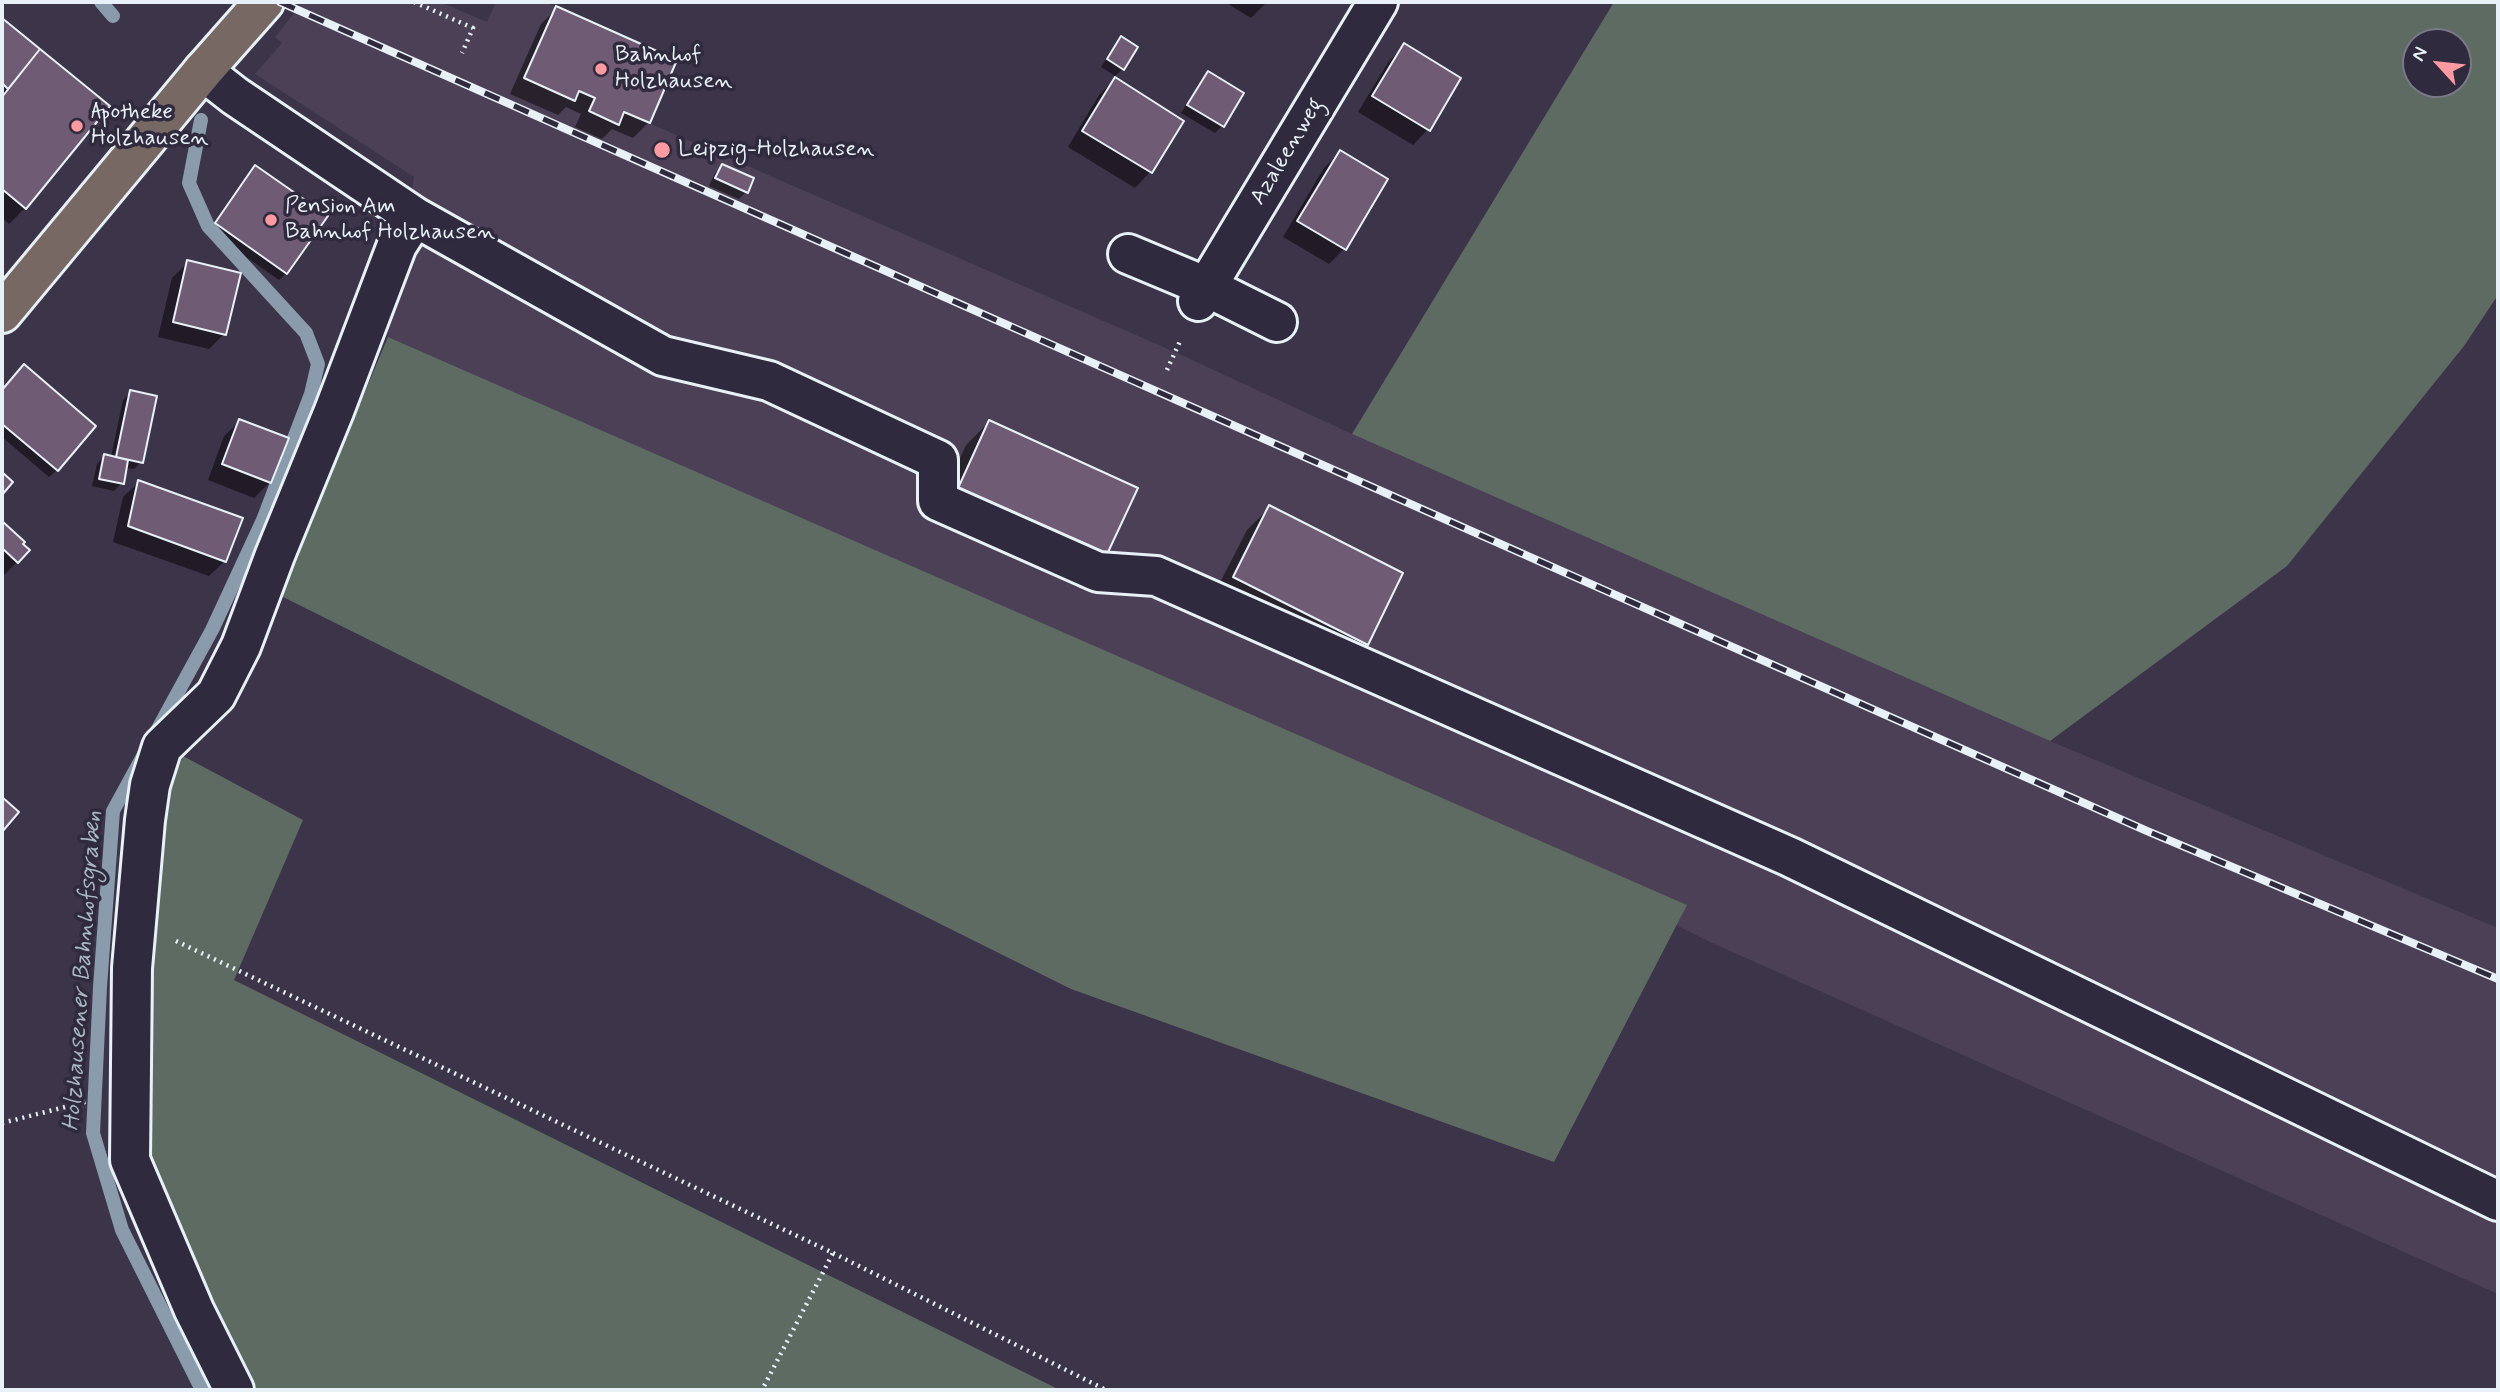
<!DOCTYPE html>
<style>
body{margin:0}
#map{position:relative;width:2500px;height:1392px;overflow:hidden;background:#3c3448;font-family:Mynerve,sans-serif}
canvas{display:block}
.frame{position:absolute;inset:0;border:4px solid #e8f1f8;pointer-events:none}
.north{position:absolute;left:2402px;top:28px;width:70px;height:70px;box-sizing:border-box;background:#2f2a3d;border:2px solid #797a88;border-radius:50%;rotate:297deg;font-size:19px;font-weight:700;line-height:28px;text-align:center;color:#e8f1f8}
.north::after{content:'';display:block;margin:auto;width:24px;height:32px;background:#ff9aa2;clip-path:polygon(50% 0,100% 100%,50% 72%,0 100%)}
</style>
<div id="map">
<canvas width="2500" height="1392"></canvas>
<div class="frame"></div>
<div class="north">N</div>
</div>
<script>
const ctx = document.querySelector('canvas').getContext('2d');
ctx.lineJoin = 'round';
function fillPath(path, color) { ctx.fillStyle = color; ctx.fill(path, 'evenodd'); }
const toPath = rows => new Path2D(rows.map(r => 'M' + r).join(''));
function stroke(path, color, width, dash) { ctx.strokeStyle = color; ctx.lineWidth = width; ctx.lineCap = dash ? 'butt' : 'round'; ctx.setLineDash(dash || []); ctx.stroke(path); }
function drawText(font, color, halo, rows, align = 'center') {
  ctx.font = font + ' Mynerve,sans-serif'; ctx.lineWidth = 7; ctx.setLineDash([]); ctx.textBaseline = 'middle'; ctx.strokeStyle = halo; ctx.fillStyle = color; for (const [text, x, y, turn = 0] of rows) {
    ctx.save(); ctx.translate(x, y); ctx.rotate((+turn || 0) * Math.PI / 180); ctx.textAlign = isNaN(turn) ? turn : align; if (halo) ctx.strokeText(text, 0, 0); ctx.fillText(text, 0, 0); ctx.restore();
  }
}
fillPath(toPath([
 [303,2,440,2,487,22,496,2,545,2,677,60,651,124,1175,352,1352,434,2050,741,2498,928,2498,1294,1710,942,1676,925,1686,905,388,337,414,177,255,74,282,43,275,37]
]), '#4b4055');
fillPath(toPath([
 [1614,2,2498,2,2498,295,2464,346,2287,566,2050,741,1352,434],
 [2416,42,2458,42,2458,84,2416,84],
 [388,337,1687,905,1554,1162,1071,989,279,595],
 [183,756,303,820,234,980,1060,1390,227,1390,121,1170,154,826]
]), '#5d6b62');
fillPath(toPath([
 [1225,2,1267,2,1251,18],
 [556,9,649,122,633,138,612,129,602,139,575,127,581,114,566,107,558,115,510,94,541,24],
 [2,21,108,107,25,208,9,224,2,217],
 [1121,38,1123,69,1115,76,1101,67],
 [1404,46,1428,129,1413,145,1358,112,1389,61],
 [1208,73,1222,126,1215,133,1181,113,1201,81],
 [1115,79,1182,121,1150,172,1135,188,1068,147,1099,95],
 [1340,152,1345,248,1329,264,1283,237,1324,168],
 [722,166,746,192,739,199,709,186,715,173],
 [256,167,286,273,279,280,209,231],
 [188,262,224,334,209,349,158,337,172,278],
 [16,374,57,470,49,477,2,437,2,391],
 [131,392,141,462,134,469,125,468,122,483,114,491,92,486,97,464,104,456,111,457,123,400],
 [240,421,270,482,254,498,208,480,224,436],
 [989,422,1100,564,1077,587,932,520,966,445],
 [139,482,225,561,209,576,113,542,123,497],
 [1270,507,1366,644,1343,667,1211,600,1247,530],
 [2,523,23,542,17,562,2,577]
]), '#0007');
stroke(toPath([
 [101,2,113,16],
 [201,120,189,183,208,226,306,333,318,364,311,394,263,520,212,630,113,811,100,987,93,1133,122,1230,202,1390]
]), '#8a9bab', 14);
const building = toPath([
 [556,6,677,60,650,123,624,112,619,125,589,111,595,98,579,91,575,101,524,78,556,6],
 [2,18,40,49,8,89,2,83,2,18],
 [1121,36,1138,47,1124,70,1107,59,1121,36],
 [1404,43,1461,78,1430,131,1372,96,1404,43],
 [40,49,110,106,26,209,2,189,2,97,40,49],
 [1208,71,1244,93,1224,127,1187,105,1208,71],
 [1115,77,1184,121,1152,173,1082,131,1115,77],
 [1340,150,1388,179,1346,250,1297,221,1340,150],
 [722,164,754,178,748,193,715,178,722,164],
 [255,165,328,216,287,274,215,223,255,165],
 [187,260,241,273,226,335,173,322,187,260],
 [24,364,96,426,58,471,2,424,2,390,24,364],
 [130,390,157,396,143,463,116,457,130,390],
 [239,419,289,438,271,483,222,464,239,419],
 [989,420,1138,488,1102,565,954,497,989,420],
 [104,454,128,460,124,484,99,479,104,454],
 [2,472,13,482,2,495,2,472],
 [138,480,243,518,226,562,128,526,138,480],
 [1269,505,1403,573,1368,645,1233,577,1269,505],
 [2,521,25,542,23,544,30,550,18,563,2,548,2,521],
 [2,797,19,812,2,832,2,797]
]);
fillPath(building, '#6f5b73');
stroke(building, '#e8f1f8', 2);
const minor = toPath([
 [203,71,235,96,415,217,663,356,769,381,938,460,938,501,1098,572,1156,576,1790,857,2498,1201],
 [1128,254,1207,287,1277,322],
 [1198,301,1378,2],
 [234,1390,194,1310,130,1160,132,968,145,820,150,785,162,747,216,695,241,646,275,555,334,411,397,245,415,217]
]);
const major = toPath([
 [2,313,203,71,264,2]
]);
stroke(minor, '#e8f1f8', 44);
stroke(major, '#e8f1f8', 44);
stroke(toPath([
 [414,2,473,28,462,53],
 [1167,370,1181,339],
 [176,941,833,1253,762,1390],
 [2,1123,89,1101],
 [833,1253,1106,1390]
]), '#e8f1f8', 4.5, [2, 5]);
stroke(minor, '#2f2a3d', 38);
stroke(major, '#776864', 38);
const rail = toPath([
 [280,2,2147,831,2498,979]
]);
stroke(rail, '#e8f1f8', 8);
stroke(rail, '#2f2a3d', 5, [16]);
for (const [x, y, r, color] of [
 [601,69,7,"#ff9aa2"],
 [77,126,7,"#ff9aa2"],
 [662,150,9,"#ff9aa2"],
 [271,220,7,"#ff9aa2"]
]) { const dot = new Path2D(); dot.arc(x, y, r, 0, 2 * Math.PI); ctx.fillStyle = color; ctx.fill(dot); stroke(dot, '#2f2a3d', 2.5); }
drawText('23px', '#e8f1f8', '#2f2a3d', [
 ["Bahnhof",615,56],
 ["Holzhausen",615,82],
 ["Apotheke",91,113],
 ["Holzhausen",91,139],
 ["Leipzig-Holzhausen",678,150],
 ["Pension Am",285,207],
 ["Bahnhof Holzhausen",285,233]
], 'left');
drawText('23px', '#e8f1f8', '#2f2a3d', [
 ["Azaleenweg",1288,152,-59]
]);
drawText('italic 24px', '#aab8c4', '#2f2a3d', [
 ["Holzhausener Bahnhofsgraben",84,971,-86]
]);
</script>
